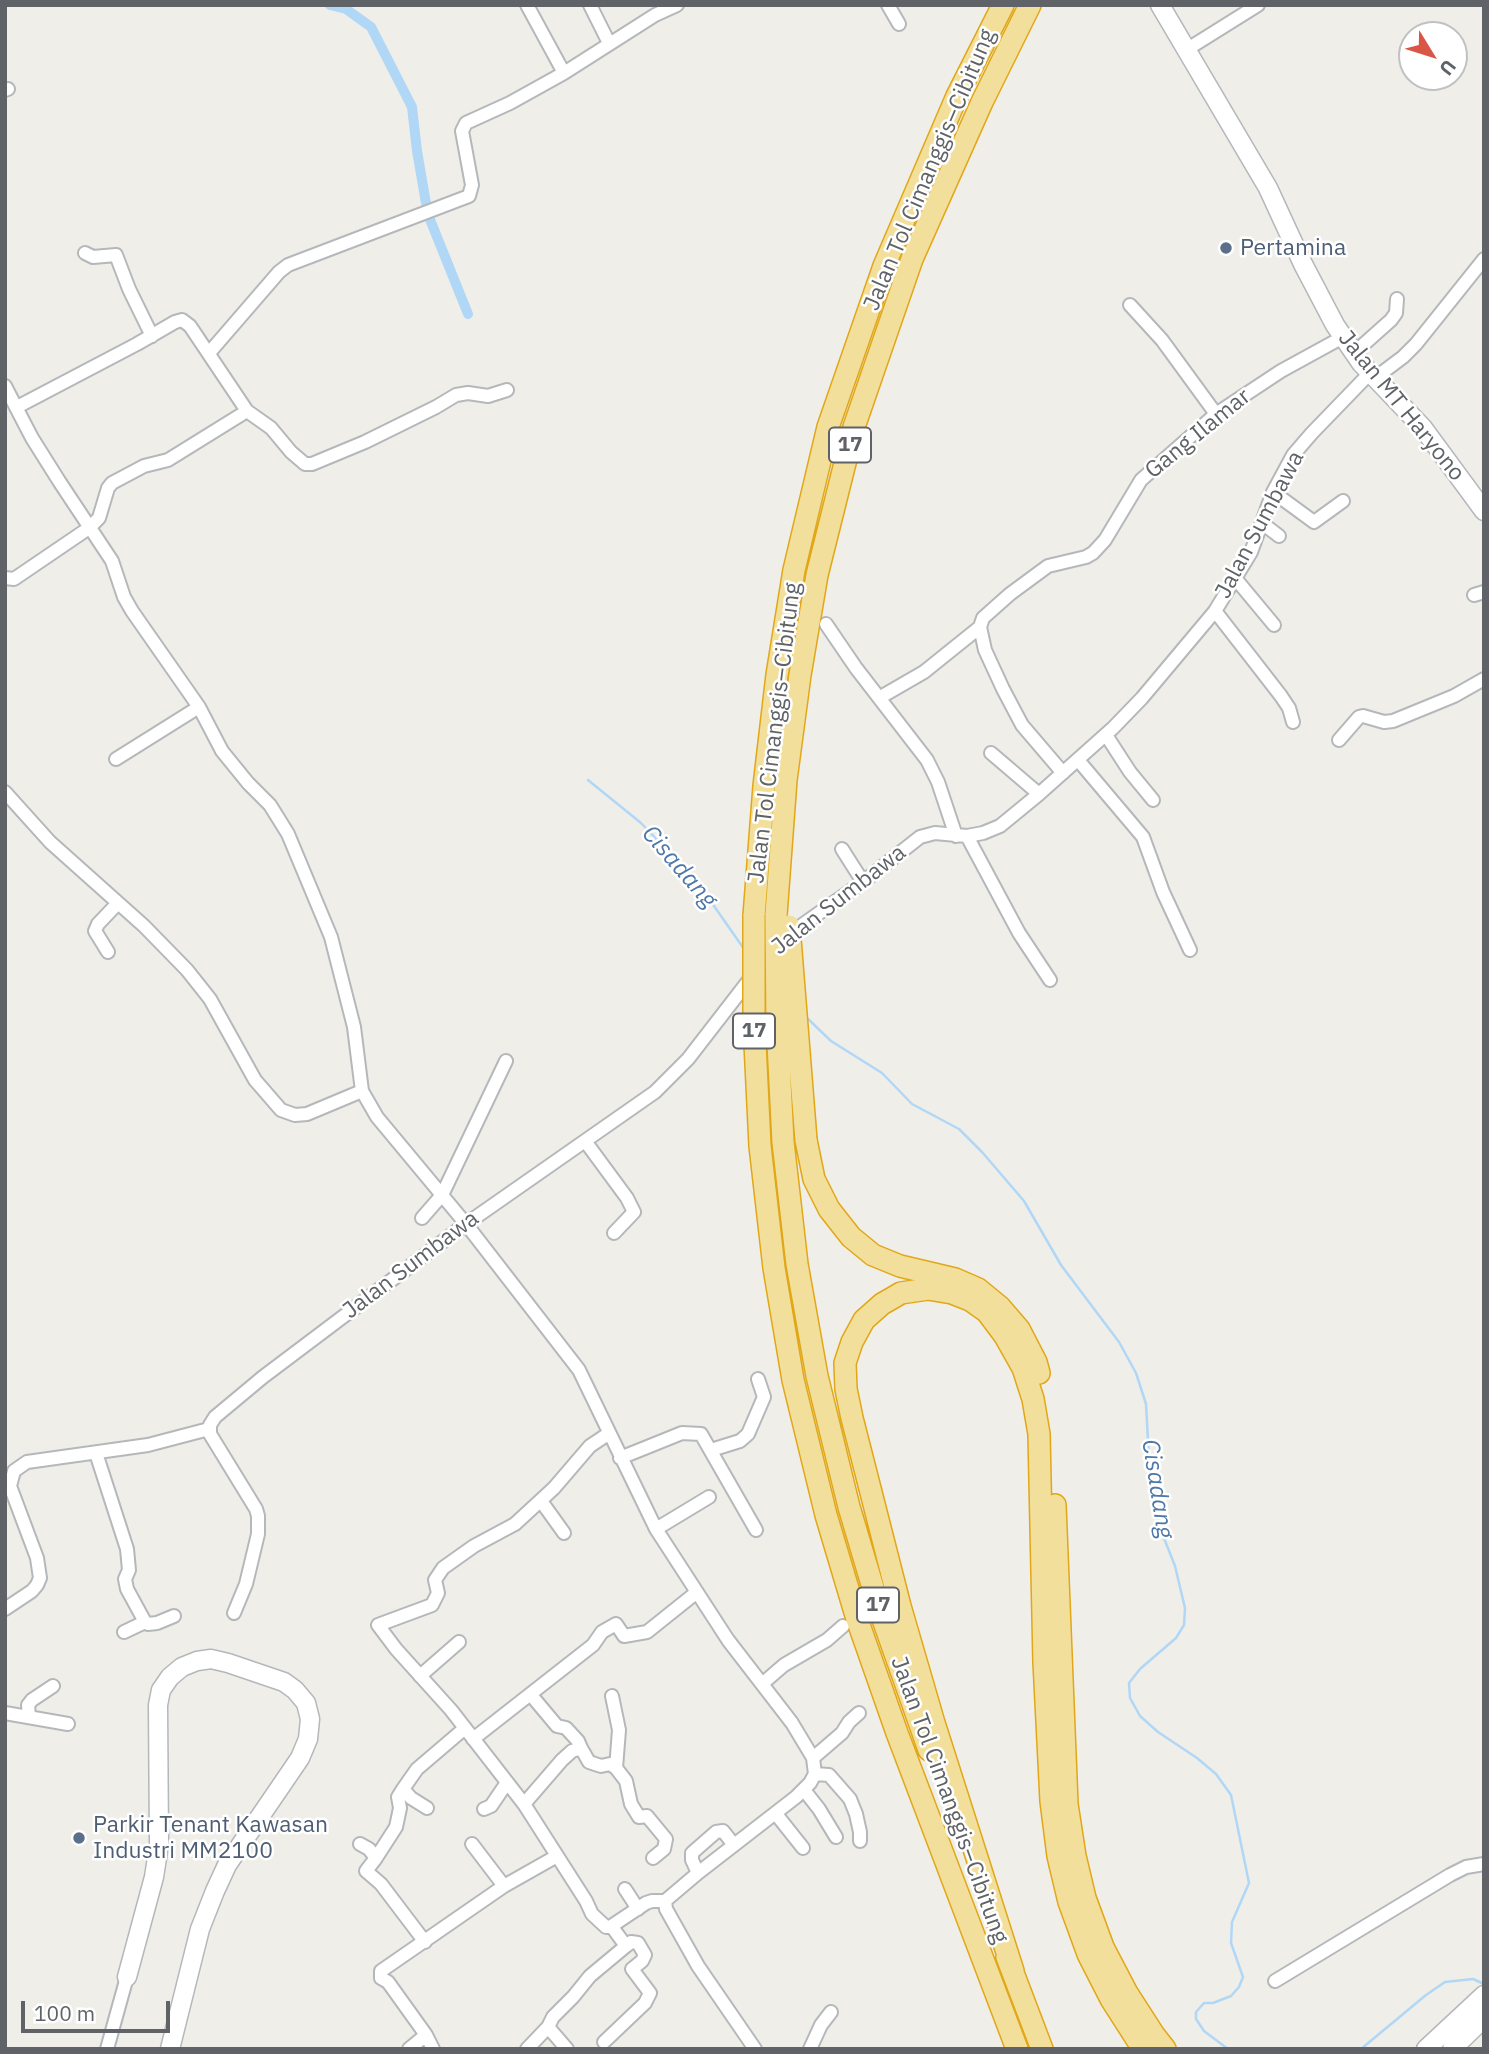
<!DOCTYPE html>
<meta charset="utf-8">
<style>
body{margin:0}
#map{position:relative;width:1489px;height:2054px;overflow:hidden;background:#f0eee8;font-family:"IBM Plex Sans",sans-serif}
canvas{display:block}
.frame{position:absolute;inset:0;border:7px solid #5f6367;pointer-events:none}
.north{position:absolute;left:1398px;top:21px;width:70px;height:70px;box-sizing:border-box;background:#fff;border:2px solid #bfc1c2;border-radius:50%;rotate:128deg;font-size:19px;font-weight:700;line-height:28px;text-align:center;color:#5f6367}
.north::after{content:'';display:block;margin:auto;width:24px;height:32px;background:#d95545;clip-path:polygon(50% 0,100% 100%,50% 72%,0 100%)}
.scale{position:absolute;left:21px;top:2001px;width:149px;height:32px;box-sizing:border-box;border:4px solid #5f6367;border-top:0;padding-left:9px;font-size:21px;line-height:24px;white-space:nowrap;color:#5f6367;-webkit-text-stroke:5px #fff;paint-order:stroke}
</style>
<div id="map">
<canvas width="1489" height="2054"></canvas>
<div class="frame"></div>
<div class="north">U</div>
<div class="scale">100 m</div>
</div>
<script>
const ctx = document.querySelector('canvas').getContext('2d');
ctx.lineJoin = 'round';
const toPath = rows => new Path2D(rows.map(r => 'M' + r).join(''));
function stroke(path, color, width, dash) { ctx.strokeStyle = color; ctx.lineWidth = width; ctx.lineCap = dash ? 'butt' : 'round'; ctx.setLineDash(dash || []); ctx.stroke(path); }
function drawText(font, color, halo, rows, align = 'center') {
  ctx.font = font + ' "IBM Plex Sans",sans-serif'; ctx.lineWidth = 5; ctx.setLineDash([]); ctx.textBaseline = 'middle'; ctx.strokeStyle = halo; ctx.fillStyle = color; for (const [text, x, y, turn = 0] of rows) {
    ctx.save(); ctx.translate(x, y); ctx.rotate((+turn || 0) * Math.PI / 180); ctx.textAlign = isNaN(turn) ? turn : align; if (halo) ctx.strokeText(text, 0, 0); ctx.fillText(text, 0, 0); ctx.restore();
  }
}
stroke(toPath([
 [588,780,641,823,698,883,744,949],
 [806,1017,831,1041,882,1073,912,1104,959,1129,982,1152,1024,1201,1061,1265,1119,1342,1136,1373,1146,1404,1150,1476,1158,1523,1175,1566,1185,1608,1184,1625,1176,1638,1140,1669,1129,1683,1130,1698,1140,1716,1158,1732,1197,1758,1216,1774,1231,1795,1249,1883,1232,1922,1231,1943,1243,1977,1239,1987,1231,1996,1213,2003,1204,2003,1196,2012,1196,2019,1204,2031,1228,2049],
 [1361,2049,1426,1995,1445,1982,1473,1979,1484,1984]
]), '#b1d7f7', 2.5);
stroke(toPath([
 [330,5,346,9,371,27,412,107,417,151,427,209],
 [429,217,468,314]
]), '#b1d7f7', 10);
const street = toPath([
 [527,5,564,73],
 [590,5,609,43],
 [888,5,899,24],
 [1186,50,1258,5],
 [5,90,8,89],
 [85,253,93,257,116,255,129,289,152,336],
 [1130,305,1162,340,1216,414],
 [209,353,279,272,288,265,469,196,472,185,462,131,466,123,510,103,564,73,655,15,677,5],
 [1354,353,1391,320,1396,313,1397,299],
 [1375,378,1403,357,1416,344,1484,259],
 [5,386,32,438,59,481,112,561,124,597,132,611,199,707,222,751,248,783,270,805,288,834,331,937,354,1027,362,1091,377,1117,466,1224,579,1370,656,1529,728,1640,792,1723,813,1758,815,1774,810,1783,796,1797,698,1873,665,1901,666,1909,698,1966,755,2049],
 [17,407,137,344,175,322,182,320,190,326,247,411,271,428,291,452,305,464,312,464,365,442,436,407,456,395,468,393,488,396,507,390],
 [1273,492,1314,522,1343,501],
 [1262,523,1279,536],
 [5,578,14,579,89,528,99,518,108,488,112,483,144,466,168,460,247,411],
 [1235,578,1274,625],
 [1474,595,1484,592],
 [1215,611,1281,696,1289,708,1293,722],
 [826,624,856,668,927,760,938,782,956,836],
 [879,698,924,672,980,627],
 [1106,735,1130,772,1153,800],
 [1339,740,1359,717,1363,716,1384,722,1393,721,1454,696,1484,679],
 [991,753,1039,794],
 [116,759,199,707],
 [1078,760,1143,837,1163,892,1190,950],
 [1063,773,1022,725,1003,689,985,650,980,627,983,618,1010,594,1048,566,1086,557,1093,553,1105,540,1141,480,1216,414,1281,371,1343,337],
 [5,792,50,842,144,926,187,970,210,999,255,1080,281,1110,295,1115,307,1114,362,1091],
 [967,836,1019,933,1050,980],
 [842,849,863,882],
 [788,935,863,882,920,837,935,833,967,836,983,833,1000,826,1039,794,1113,728,1142,698,1215,611,1251,552,1273,492,1293,455,1312,433,1370,373],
 [108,952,95,931,98,924,118,903],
 [585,1141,627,1198,634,1212,614,1233],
 [422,1218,442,1195,506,1061],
 [608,1434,590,1446,554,1488,515,1524,474,1546,443,1568,435,1580,438,1593,432,1605,378,1625,396,1649,451,1710,524,1804,586,1901,592,1914,606,1927,610,1927,646,1903,652,1901,665,1901],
 [711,1450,740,1441,748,1434,764,1397,758,1379],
 [96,1453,127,1549,129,1570,125,1579,127,1589,145,1622,148,1624,157,1623,174,1616],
 [620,1458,682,1433,701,1434,756,1530],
 [541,1501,564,1533],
 [656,1529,709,1497],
 [5,1609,32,1591,37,1585,40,1578,37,1558,10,1486,14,1471,27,1462,148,1445,209,1429],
 [234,1613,246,1584,258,1534,258,1516,256,1509,210,1434,210,1425,215,1417,263,1377,466,1224,655,1092,688,1059,753,975],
 [124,1632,145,1622],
 [420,1676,459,1642],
 [762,1684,784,1665,827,1640,843,1626],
 [531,1695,557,1726,566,1728,578,1741,581,1748],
 [612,1696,619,1730,616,1768],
 [5,1713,68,1724],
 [29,1716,28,1705,32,1700,53,1686],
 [473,1739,593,1645,602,1632,616,1624,624,1636,647,1632,697,1592],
 [813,1758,842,1733,849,1722,859,1713],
 [815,1774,829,1775,850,1799,856,1814,860,1832,860,1841],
 [403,1789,398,1797,400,1808,396,1827,376,1858,366,1871,381,1884,425,1942],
 [804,1790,819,1809,836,1837],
 [524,1804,562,1760,572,1751,581,1748,589,1762,601,1766,610,1764,616,1768,626,1781,631,1804,639,1817,647,1816,666,1839,664,1849,653,1858],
 [427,1808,411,1798,403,1789,417,1769,465,1728],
 [484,1809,491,1806,506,1784],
 [776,1814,803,1848],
 [360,1844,369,1849,376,1858],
 [472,1844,504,1886],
 [698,1873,692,1860,692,1853,716,1832,723,1831,734,1845],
 [625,1889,638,1909],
 [1275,1981,1450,1875,1466,1867,1484,1864],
 [548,2027,567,2049],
 [604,2042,645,2003,650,1993,632,1969,642,1961,645,1955,638,1943,631,1942,626,1946,612,1927],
 [107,2049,127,1977],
 [409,2049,426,2035],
 [433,2049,426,2035,388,1982,381,1978,381,1971,504,1886,557,1856],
 [527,2049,548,2027,553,2017,573,1997,590,1976,626,1946],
 [810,2049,821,2025,831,2012]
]);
const secondary = toPath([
 [1160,5,1268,188,1303,264,1335,325,1361,363,1423,428,1484,511],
 [127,1977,154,1877,159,1845,158,1705,161,1690,170,1677,182,1667,197,1661,211,1659,228,1663,284,1682,295,1690,306,1703,310,1719,308,1739,300,1758,227,1865,215,1891,200,1929,170,2049],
 [1426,2049,1484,1995],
 [1452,2049,1484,2018]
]);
const highway = toPath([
 [776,915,786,780,800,675,817,575,854,427,912,259,982,102,1030,5],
 [754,916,764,786,777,675,794,570,828,427,884,266,957,96,1003,5],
 [806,1140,814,1179,829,1209,851,1237,873,1255,900,1266,955,1279,978,1289,1000,1307,1019,1329,1036,1362,1039,1373],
 [783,1142,797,1264,817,1376,849,1507,879,1608,929,1750],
 [760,1146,774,1268,793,1380,826,1515,857,1619,897,1733,1017,2049],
 [1055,1505,1067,1804,1075,1856,1085,1898,1103,1947,1127,1993,1154,2035,1165,2049],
 [1007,1957,1042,2049],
 [1013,1971,934,1723,900,1606,852,1418,846,1389,845,1363,852,1342,864,1320,882,1304,901,1293,928,1289,952,1293,970,1300,987,1312,1005,1336,1023,1368,1033,1399,1039,1434,1044,1662,1051,1801,1058,1856,1069,1902,1088,1954,1111,1999,1143,2049]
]);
stroke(street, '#b5b8bb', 16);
stroke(secondary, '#b4b7bb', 21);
stroke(highway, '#e1a717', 24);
stroke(street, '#fff', 12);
stroke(secondary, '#fff', 18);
stroke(highway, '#f3df9c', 21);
const highwayBridge = toPath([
 [776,915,777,1023,783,1142],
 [754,916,754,1023,760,1146],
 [789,926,806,1140]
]);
stroke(highwayBridge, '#e1a717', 24, []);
stroke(highwayBridge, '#f3df9c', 21);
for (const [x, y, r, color] of [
 [1226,248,7,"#5c6f8a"],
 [79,1838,7,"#5c6f8a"]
]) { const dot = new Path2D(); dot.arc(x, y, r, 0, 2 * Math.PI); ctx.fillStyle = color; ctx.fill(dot); stroke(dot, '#fff', 2.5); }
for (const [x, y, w] of [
 [850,445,42],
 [754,1031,42],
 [878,1605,42]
]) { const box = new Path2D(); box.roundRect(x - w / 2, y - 17.5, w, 35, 5); ctx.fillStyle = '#fff'; ctx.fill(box); stroke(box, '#5f6367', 2); }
drawText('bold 21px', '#5f6367', null, [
 ["17",850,445],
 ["17",754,1031],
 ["17",878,1605]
]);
drawText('23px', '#5f6367', '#fff', [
 ["Jalan Tol Cimanggis–Cibitung",930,170,-67],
 ["Jalan MT Haryono",1401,406,51],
 ["Gang Ilamar",1198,434,-39],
 ["Jalan Sumbawa",1260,525,-62],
 ["Jalan Tol Cimanggis–Cibitung",775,733,-83],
 ["Jalan Sumbawa",839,900,-38],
 ["Jalan Sumbawa",411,1265,-37],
 ["Jalan Tol Cimanggis–Cibitung",949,1800,70]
]);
drawText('23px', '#4e5e75', '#fff', [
 ["Pertamina",1240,248],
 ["Parkir Tenant Kawasan",93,1825],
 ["Industri MM2100",93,1851]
], 'left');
drawText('italic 24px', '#4e78a8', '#fff', [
 ["Cisadang",679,867,49],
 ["Cisadang",1157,1489,81]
]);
</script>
